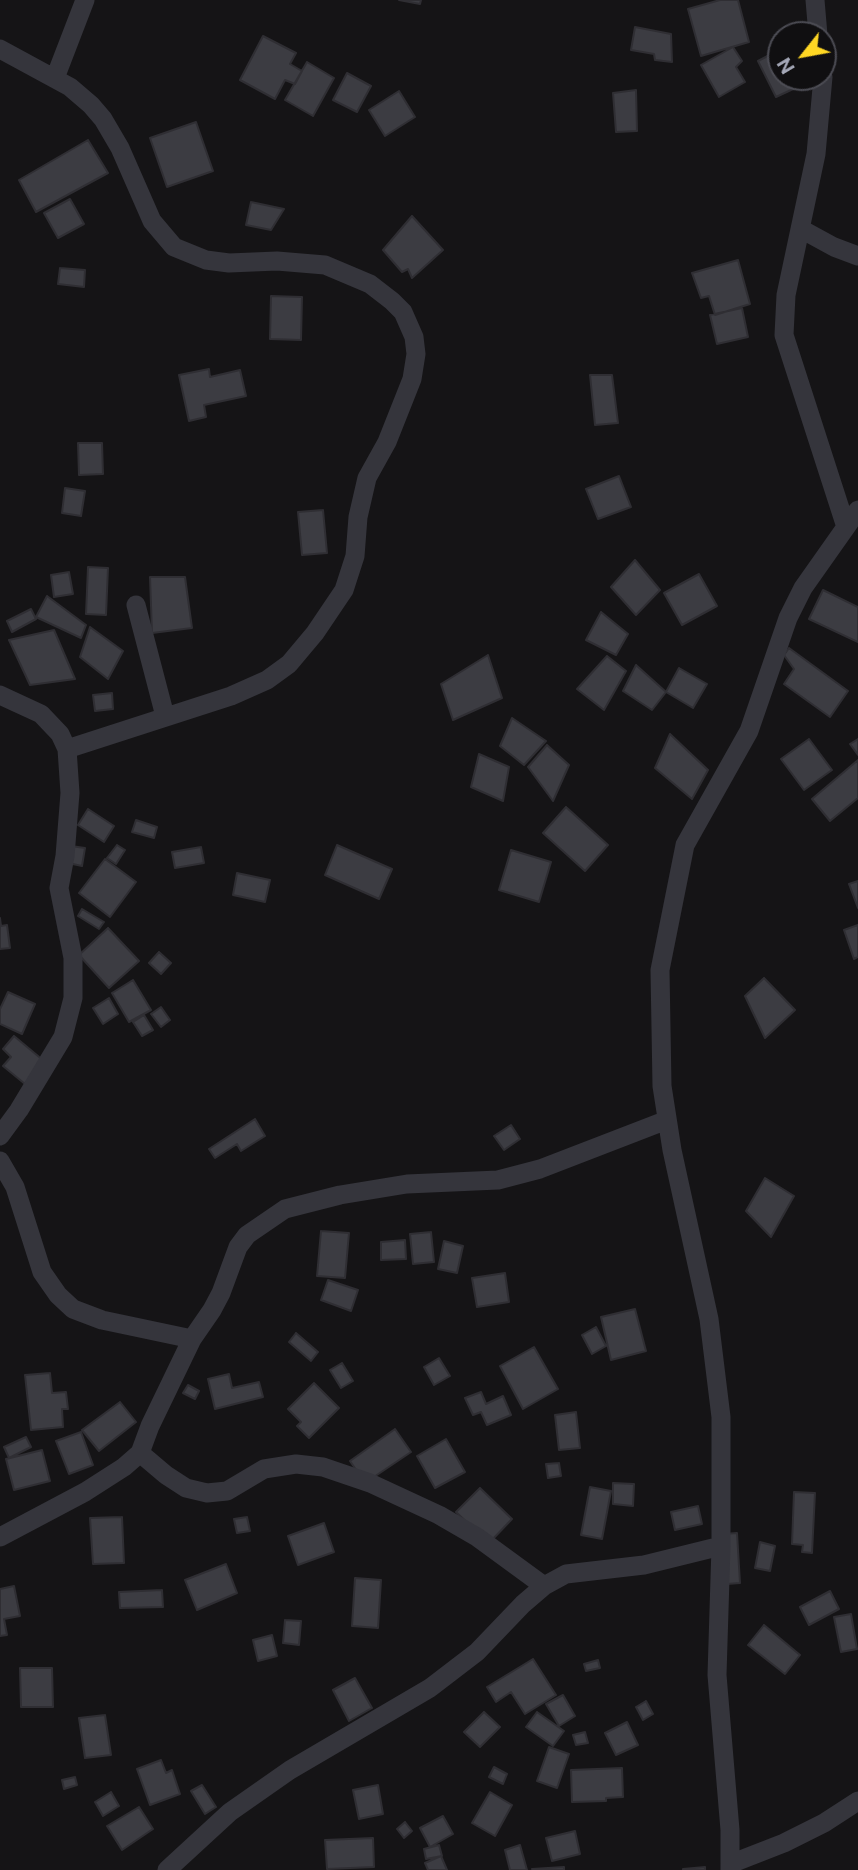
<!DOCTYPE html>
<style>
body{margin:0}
#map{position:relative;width:858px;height:1870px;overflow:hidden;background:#151416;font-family:"Public Sans",sans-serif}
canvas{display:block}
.north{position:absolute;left:767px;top:21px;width:70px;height:70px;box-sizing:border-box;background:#100f11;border:2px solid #4c4c54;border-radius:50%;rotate:239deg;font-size:19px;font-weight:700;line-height:28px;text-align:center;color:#a5a8b8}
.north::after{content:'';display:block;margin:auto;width:24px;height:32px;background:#ffd724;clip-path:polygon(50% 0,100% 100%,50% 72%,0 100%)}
</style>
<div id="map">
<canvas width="858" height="1870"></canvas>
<div class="north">N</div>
</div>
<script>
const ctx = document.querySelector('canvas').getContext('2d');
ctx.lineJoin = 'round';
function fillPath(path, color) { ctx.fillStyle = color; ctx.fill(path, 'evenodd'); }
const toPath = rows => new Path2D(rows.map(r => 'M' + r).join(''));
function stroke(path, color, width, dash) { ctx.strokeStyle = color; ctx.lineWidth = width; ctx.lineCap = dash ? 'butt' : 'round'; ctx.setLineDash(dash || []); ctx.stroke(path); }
const building = toPath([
 [399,0,421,0,420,4,399,0],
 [720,0,738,0,749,42,701,56,688,9,720,0],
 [635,27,671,34,672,62,655,60,654,54,631,50,635,27],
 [263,36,296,53,290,64,302,71,295,84,285,80,275,99,240,80,263,36],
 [733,47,742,61,736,67,745,82,719,97,701,65,733,47],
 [781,49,781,77,803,77,806,83,776,97,758,61,781,49],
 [307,62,334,78,313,116,285,100,307,62],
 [347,73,371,86,357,112,333,100,347,73],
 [636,90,637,131,616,132,613,93,636,90],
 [399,91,415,117,385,136,369,110,399,91],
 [196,122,213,171,167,187,150,138,196,122],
 [88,140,108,173,36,212,19,180,88,140],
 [70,199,84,224,58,238,44,213,70,199],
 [251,202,284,209,271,230,246,225,251,202],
 [412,216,443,250,412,278,408,269,402,272,383,250,412,216],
 [738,260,750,304,715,315,709,296,701,298,692,273,738,260],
 [60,268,85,270,84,287,58,284,60,268],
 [271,296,302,297,301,340,270,339,271,296],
 [742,308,748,337,717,344,710,315,742,308],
 [209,369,210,377,240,370,246,396,204,405,206,417,189,421,179,375,209,369],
 [590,375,612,375,618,423,595,425,590,375],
 [78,443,102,443,103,474,79,475,78,443],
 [619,476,631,507,598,519,586,489,619,476],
 [65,488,85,491,81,516,62,513,65,488],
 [323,510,327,553,302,555,298,512,323,510],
 [635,560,660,590,636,615,611,587,635,560],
 [88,567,108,568,106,615,86,614,88,567],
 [69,572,73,594,54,597,51,575,69,572],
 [699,574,717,606,682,625,664,593,699,574],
 [150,577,185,577,192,628,152,633,150,577],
 [823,590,858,607,858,642,809,619,823,590],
 [47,596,86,625,81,638,36,617,47,596],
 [31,609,36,619,12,632,7,621,31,609],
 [601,612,628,634,616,655,586,640,601,612],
 [90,627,123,651,108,679,80,657,90,627],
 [54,630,75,679,30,685,9,640,54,630],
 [789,648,848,691,830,717,784,684,794,669,784,655,789,648],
 [488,655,502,698,453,720,441,684,488,655],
 [607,656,626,671,604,710,577,689,607,656],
 [636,665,666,692,652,710,623,691,636,665],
 [679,668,707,684,693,708,666,692,679,668],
 [112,693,113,709,95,711,93,695,112,693],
 [512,718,546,741,524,765,500,746,512,718],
 [670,734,708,770,692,799,655,768,670,734],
 [809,739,832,770,804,790,781,759,809,739],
 [858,739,858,755,850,744,858,739],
 [547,745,569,765,553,801,528,767,547,745],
 [479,754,509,767,503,801,471,787,479,754],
 [858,760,858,798,830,821,812,799,858,760],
 [566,807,608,845,585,871,543,833,566,807],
 [88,809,114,826,104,842,78,825,88,809],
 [136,820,157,827,154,838,132,832,136,820],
 [117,845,125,850,116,864,107,858,117,845],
 [337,845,392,869,379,899,325,875,337,845],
 [71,846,85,848,82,866,68,863,71,846],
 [201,847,204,863,175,868,172,852,201,847],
 [511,850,551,862,539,902,499,890,511,850],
 [105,859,136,882,110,917,79,893,105,859],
 [237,873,270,880,265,902,233,895,237,873],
 [858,881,858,908,849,884,858,881],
 [82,909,104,922,99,929,78,916,82,909],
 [0,918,1,926,7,925,10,948,0,949,0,918],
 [858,925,858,957,854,959,844,930,858,925],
 [108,928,139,961,109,988,79,955,108,928],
 [159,952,171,963,161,974,149,963,159,952],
 [764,978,795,1010,765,1038,745,996,764,978],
 [133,980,151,1010,129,1022,112,993,133,980],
 [8,992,35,1004,22,1034,0,1024,0,1009,8,992],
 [109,998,118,1014,103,1024,93,1008,109,998],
 [161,1007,170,1020,161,1027,151,1014,161,1007],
 [144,1015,153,1030,142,1036,133,1022,144,1015],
 [14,1036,44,1061,25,1084,3,1066,11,1057,3,1049,14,1036],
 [255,1119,265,1136,241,1151,237,1144,215,1158,209,1149,255,1119],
 [511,1125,520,1139,504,1150,494,1136,511,1125],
 [765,1178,794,1196,771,1237,746,1211,765,1178],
 [321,1231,349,1233,345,1278,317,1276,321,1231],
 [431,1232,434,1262,413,1264,410,1234,431,1232],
 [405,1240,406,1259,381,1260,381,1242,405,1240],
 [444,1241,463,1246,457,1273,438,1269,444,1241],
 [505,1273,509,1302,477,1307,472,1278,505,1273],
 [328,1280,358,1290,351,1311,321,1300,328,1280],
 [635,1309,646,1351,611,1360,601,1317,635,1309],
 [596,1327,606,1346,592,1354,582,1335,596,1327],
 [296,1333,318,1352,311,1361,289,1342,296,1333],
 [534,1347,558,1389,523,1409,500,1366,534,1347],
 [439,1358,450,1376,434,1385,424,1367,439,1358],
 [342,1363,353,1381,341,1388,330,1370,342,1363],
 [50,1373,52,1393,66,1392,68,1409,62,1409,63,1427,31,1430,25,1375,50,1373],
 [229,1374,232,1388,259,1382,263,1397,215,1409,208,1379,229,1374],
 [314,1383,339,1408,309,1438,297,1426,301,1422,288,1409,314,1383],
 [188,1385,199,1391,195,1399,183,1393,188,1385],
 [481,1392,486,1404,503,1396,511,1415,487,1425,481,1412,473,1415,465,1398,481,1392],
 [120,1402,136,1422,99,1451,82,1430,120,1402],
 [576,1412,580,1448,559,1450,555,1415,576,1412],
 [395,1429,411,1452,365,1483,350,1461,395,1429],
 [81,1432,93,1465,69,1474,56,1441,81,1432],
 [26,1437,31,1447,9,1458,4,1447,26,1437],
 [446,1439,465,1472,435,1488,417,1456,446,1439],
 [42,1450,50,1481,14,1490,6,1459,42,1450],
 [559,1463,561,1476,548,1478,546,1464,559,1463],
 [613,1483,634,1484,633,1506,613,1504,613,1483],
 [590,1487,611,1491,602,1539,581,1535,590,1487],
 [480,1488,512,1519,491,1541,478,1533,456,1512,480,1488],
 [794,1492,815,1493,812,1553,802,1552,803,1545,792,1544,794,1492],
 [698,1506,702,1524,675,1530,671,1512,698,1506],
 [122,1517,124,1563,93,1564,90,1518,122,1517],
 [247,1517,250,1531,237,1533,234,1519,247,1517],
 [324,1523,334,1552,298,1565,288,1536,324,1523],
 [737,1533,740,1583,727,1584,723,1534,737,1533],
 [760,1542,775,1546,770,1571,755,1568,760,1542],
 [226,1564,237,1593,197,1610,185,1580,226,1564],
 [355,1578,381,1580,378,1628,352,1626,355,1578],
 [14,1586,20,1616,4,1619,7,1635,0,1636,0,1589,14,1586],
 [162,1590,163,1607,120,1608,119,1592,162,1590],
 [830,1591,839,1609,809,1625,800,1607,830,1591],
 [851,1614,857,1649,841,1652,834,1617,851,1614],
 [285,1620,301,1621,299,1645,283,1643,285,1620],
 [764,1625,800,1655,785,1674,748,1645,764,1625],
 [272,1635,277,1656,258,1661,253,1640,272,1635],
 [533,1659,556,1695,525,1714,511,1692,496,1702,487,1687,533,1659],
 [598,1660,600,1668,586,1671,584,1664,598,1660],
 [20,1668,52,1668,53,1707,21,1707,20,1668],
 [355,1678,372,1708,349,1721,333,1690,355,1678],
 [563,1695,575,1716,559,1726,546,1704,563,1695],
 [646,1701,653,1714,643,1720,636,1707,646,1701],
 [484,1712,500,1727,480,1747,464,1732,484,1712],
 [537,1712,564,1731,553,1746,526,1727,537,1712],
 [105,1715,111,1755,85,1758,79,1718,105,1715],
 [627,1722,638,1745,616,1755,605,1733,627,1722],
 [585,1732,588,1743,576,1745,573,1735,585,1732],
 [549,1747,569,1754,557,1788,537,1781,549,1747],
 [161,1760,166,1773,172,1770,180,1794,150,1805,137,1769,161,1760],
 [494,1767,507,1774,503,1784,489,1777,494,1767],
 [622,1768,623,1797,606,1798,606,1801,572,1802,571,1770,622,1768],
 [75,1777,77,1785,64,1789,62,1780,75,1777],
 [202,1785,216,1807,205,1814,191,1791,202,1785],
 [378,1785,383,1814,359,1819,353,1790,378,1785],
 [111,1792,119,1806,103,1816,95,1802,111,1792],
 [490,1792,512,1805,495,1836,472,1823,490,1792],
 [139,1807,153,1829,122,1850,107,1826,139,1807],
 [443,1816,453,1834,430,1847,420,1828,443,1816],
 [405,1822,412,1831,404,1838,397,1829,405,1822],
 [575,1831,580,1854,552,1861,546,1838,575,1831],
 [373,1838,374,1867,327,1869,325,1840,373,1838],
 [439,1845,442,1856,426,1859,424,1849,439,1845],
 [520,1845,527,1870,510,1870,505,1850,520,1845],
 [441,1856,447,1870,428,1870,425,1863,441,1856],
 [564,1867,564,1870,533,1870,532,1869,564,1867],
 [705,1867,705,1870,683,1870,683,1869,705,1867]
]);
fillPath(building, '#3c3c42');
stroke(building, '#2f2e33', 2);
stroke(toPath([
 [815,0,818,35],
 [0,49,70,87,91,105,103,119,120,148,152,221,174,247,206,260,229,263,277,261,325,265,370,284,392,301,403,312,414,337,416,354,412,379,387,442,367,478,358,517,355,556,344,590,315,633,289,664,267,680,231,696,67,749],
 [823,77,816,154,786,295,784,335,846,527],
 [55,78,85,0],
 [801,229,834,247,858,256],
 [136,605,165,716],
 [0,695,41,714,60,734,67,749,70,793,65,856,59,888,73,958,73,998,63,1037,19,1110,0,1136],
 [0,1161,15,1187,42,1272,58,1295,73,1309,102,1320,192,1339],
 [140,1453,166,1475,186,1488,207,1493,227,1491,264,1469,296,1464,323,1467,370,1483,439,1515,477,1537,544,1586],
 [0,1537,85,1492,124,1467,140,1453,150,1426,192,1339,212,1310,221,1293,238,1247,247,1235,285,1209,340,1195,407,1184,498,1180,540,1169,667,1120],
 [730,1864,784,1843,824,1823,858,1801],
 [167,1870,230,1812,290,1770,430,1688,477,1652,523,1604,544,1586,566,1574,644,1565,721,1546],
 [730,1870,730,1830,717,1675,721,1546,721,1417,709,1319,672,1150,662,1086,660,970,685,845,749,731,788,618,803,588,858,510]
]), '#35353c', 19);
</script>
